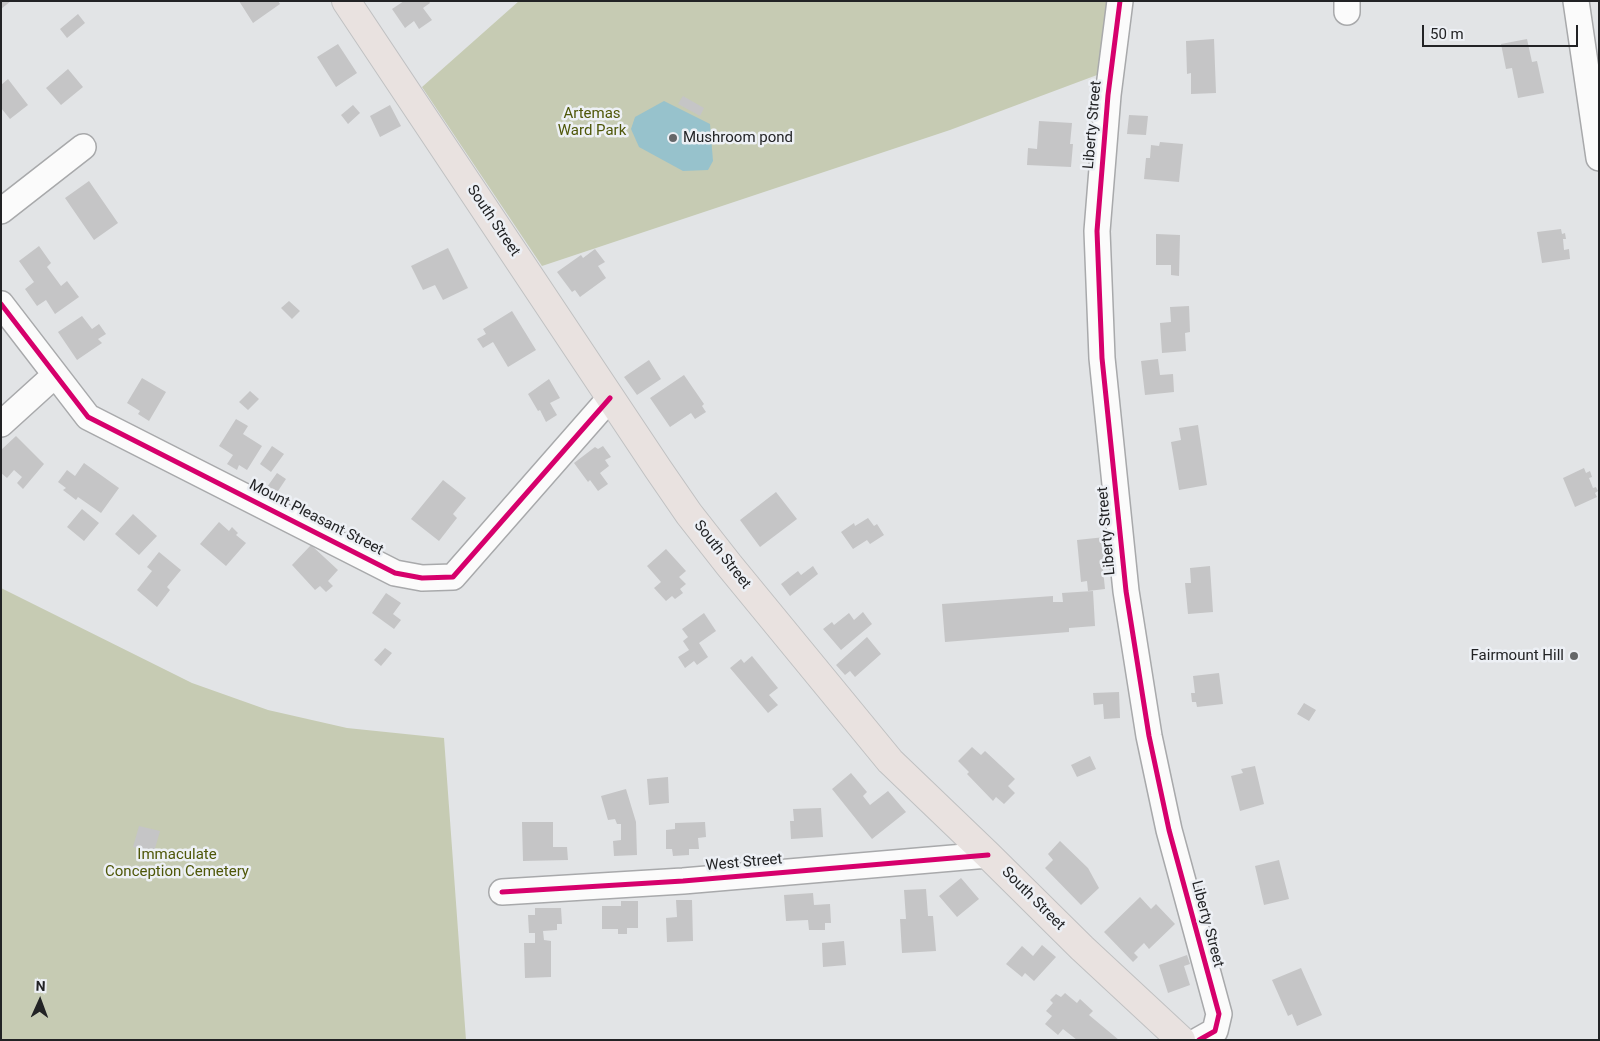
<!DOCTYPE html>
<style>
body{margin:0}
#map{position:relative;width:1600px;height:1041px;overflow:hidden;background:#e2e4e6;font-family:Roboto,sans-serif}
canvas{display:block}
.frame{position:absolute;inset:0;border:2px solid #222325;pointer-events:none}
.north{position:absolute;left:15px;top:976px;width:50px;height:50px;-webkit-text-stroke:4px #edf0f5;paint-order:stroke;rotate:2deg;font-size:14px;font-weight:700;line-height:20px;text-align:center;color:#222325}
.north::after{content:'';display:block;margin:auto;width:18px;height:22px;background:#222325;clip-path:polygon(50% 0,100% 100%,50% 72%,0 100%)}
.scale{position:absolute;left:1422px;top:25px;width:156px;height:22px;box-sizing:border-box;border:2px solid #222325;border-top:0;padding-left:6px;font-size:15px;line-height:18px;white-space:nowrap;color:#222325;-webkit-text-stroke:4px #edf0f5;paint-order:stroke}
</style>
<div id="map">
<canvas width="1600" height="1041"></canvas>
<div class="frame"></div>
<div class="north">N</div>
<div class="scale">50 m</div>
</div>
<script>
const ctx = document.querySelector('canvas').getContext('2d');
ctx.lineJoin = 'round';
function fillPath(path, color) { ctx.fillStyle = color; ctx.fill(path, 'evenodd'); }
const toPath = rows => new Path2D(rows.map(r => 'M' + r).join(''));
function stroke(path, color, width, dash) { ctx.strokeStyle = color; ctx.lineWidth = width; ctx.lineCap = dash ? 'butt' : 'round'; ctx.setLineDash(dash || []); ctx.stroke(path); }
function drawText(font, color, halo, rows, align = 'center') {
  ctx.font = font + ' Roboto,sans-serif'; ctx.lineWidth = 5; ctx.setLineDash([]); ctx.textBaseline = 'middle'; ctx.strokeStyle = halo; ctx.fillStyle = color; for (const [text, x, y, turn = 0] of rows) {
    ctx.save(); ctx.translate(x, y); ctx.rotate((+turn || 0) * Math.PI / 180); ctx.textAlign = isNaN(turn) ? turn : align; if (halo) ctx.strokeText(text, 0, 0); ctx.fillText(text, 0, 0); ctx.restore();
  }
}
fillPath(toPath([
 [519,1,1107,1,1097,75,950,130,542,266,422,87],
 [1,588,192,683,268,710,347,728,444,738,466,1040,1,1040]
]), '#c6cbb3');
fillPath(toPath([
 [664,101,710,124,713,161,708,170,683,171,639,147,631,129,635,117]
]), '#97c2cc');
fillPath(toPath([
 [1,1,11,1,1,9],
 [239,1,278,1,280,4,253,23],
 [404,1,429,1,430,3,423,8,432,20,419,29,414,21,405,28,392,9],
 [78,14,85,23,67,38,60,29],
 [1214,39,1216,93,1191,94,1191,73,1187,74,1186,41],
 [1527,39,1532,62,1537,61,1544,93,1518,98,1512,68,1506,69,1501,44],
 [338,44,357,73,336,87,317,57],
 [68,69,83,87,61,105,46,88],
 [8,79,28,105,10,119,1,108,1,85],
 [683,96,704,108,700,116,678,104],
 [353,105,360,113,348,124,341,115],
 [390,105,401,126,380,137,370,116],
 [1129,115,1148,116,1146,135,1127,134],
 [1039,121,1072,123,1070,144,1073,144,1071,167,1027,165,1028,148,1037,149],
 [1160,142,1183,144,1179,182,1144,179,1146,158,1150,158,1151,145,1159,146],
 [89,181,118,223,94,240,65,198],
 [1561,229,1562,234,1565,233,1566,239,1563,239,1564,250,1569,249,1570,259,1542,263,1537,232],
 [1156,234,1180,235,1179,276,1171,275,1171,265,1156,265],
 [39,246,51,263,47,267,61,286,67,281,79,297,55,314,46,300,37,306,25,289,34,282,19,261],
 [448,248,468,288,443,300,435,285,423,290,411,266],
 [595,249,605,262,598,266,606,278,580,297,575,290,572,292,557,272,581,255,583,258],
 [289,301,300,311,292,319,281,308],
 [1189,306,1190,332,1185,333,1186,351,1162,353,1160,323,1171,322,1170,307],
 [512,311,536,350,508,367,493,342,483,348,477,339,486,334,483,329],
 [82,316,92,329,99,324,106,334,98,339,102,343,77,360,58,332],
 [1158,359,1160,375,1173,374,1174,392,1145,395,1141,361],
 [649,360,661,379,637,395,624,377],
 [684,375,704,404,702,406,706,412,695,419,691,413,670,427,650,398],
 [142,378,166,392,149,421,138,414,140,411,127,403],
 [549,379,560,398,550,403,557,415,546,422,540,410,538,411,528,394],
 [250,391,259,399,248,410,239,402],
 [236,419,248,426,243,434,262,446,247,470,239,465,237,470,227,464,233,455,219,446],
 [1198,425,1207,485,1179,490,1171,442,1181,440,1179,428],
 [16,436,44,464,23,489,17,483,22,477,14,470,7,478,1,473,1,450],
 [272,446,284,454,271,472,260,464],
 [603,446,611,457,605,460,609,466,600,473,608,484,598,491,590,480,588,482,574,463,595,447,598,449],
 [84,463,119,488,101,513,78,497,76,500,63,490,66,488,58,482,67,470,75,476],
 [1584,468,1586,473,1590,471,1592,477,1589,478,1593,488,1596,487,1598,491,1595,493,1597,497,1575,507,1563,478],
 [277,473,286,479,276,494,267,487],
 [443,480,466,498,453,514,457,518,439,541,411,519],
 [776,492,797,519,760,547,740,520],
 [82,509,99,523,84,541,67,527],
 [133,514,157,536,139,555,115,534],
 [868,518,874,526,877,524,884,535,870,544,867,540,853,549,841,532,854,523,855,526],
 [219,522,229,531,232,527,238,533,236,535,246,543,226,566,200,544],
 [1105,537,1107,559,1102,560,1105,589,1088,591,1087,581,1081,582,1077,540],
 [311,545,338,570,328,581,333,586,326,592,320,586,315,590,292,565],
 [666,549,686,571,679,577,686,584,680,589,683,593,675,599,672,596,666,601,654,588,661,582,647,566],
 [159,552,181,570,167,587,170,590,157,607,137,590,152,571,147,567],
 [813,566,818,574,790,596,781,584,798,571,801,575],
 [1210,566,1213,612,1188,614,1185,583,1191,583,1190,568],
 [1093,591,1095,626,1069,628,1069,632,945,642,942,604,1053,596,1053,602,1063,602,1062,593],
 [386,593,401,603,393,614,401,620,394,629,372,613],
 [863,612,872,624,841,650,823,629,832,622,834,625,849,613,854,620],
 [704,613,716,631,699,643,708,657,697,665,694,661,685,668,678,657,689,650,683,641,688,637,682,629],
 [867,637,881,654,855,677,850,671,845,675,836,665],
 [385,648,392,653,381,666,374,660],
 [752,656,778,688,769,695,778,705,768,713,730,668,741,659,744,663],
 [1219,673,1223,704,1197,707,1196,702,1192,702,1191,693,1195,693,1193,676],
 [1119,692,1120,718,1104,719,1103,704,1094,705,1093,693],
 [1304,703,1316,710,1309,721,1297,714],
 [972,747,981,755,985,751,1015,779,1008,786,1015,793,1004,804,996,797,993,801,967,774,969,772,958,761],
 [1090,756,1096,769,1077,777,1071,765],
 [1255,766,1264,804,1240,811,1231,776,1243,773,1241,769],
 [851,773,867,792,863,796,870,805,888,791,906,812,872,839,832,789],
 [668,777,669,803,649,805,647,779],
 [626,789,636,822,637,855,614,856,613,841,621,840,621,824,617,824,615,819,608,820,601,796],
 [821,808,823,837,791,839,790,821,794,821,793,809],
 [522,822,553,822,553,847,567,847,568,860,523,861],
 [705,822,706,837,698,838,699,849,689,849,689,855,673,856,672,849,666,849,666,830,675,829,675,823],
 [139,826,160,831,154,852,133,847],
 [1060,841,1088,868,1099,888,1081,905,1045,868,1053,860,1048,854],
 [1279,860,1289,899,1264,905,1255,866],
 [961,878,979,899,957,917,939,896],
 [926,889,928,916,933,916,936,951,902,953,900,919,906,919,904,890],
 [813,893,814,905,830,904,831,923,825,923,825,930,809,930,808,920,786,921,784,895],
 [1140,897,1151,909,1156,904,1175,924,1149,949,1144,943,1134,953,1138,957,1133,962,1104,932],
 [676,900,692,900,693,941,667,942,666,918,677,917],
 [621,901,638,901,638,928,627,928,627,934,618,934,618,929,602,929,602,906,621,906],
 [535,908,561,908,562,924,557,924,557,930,543,931,544,940,551,941,551,977,525,978,524,943,535,943,535,933,529,933,528,915,535,915],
 [844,941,846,965,823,967,822,943],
 [1042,945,1056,957,1034,981,1025,973,1022,977,1006,964,1022,946,1033,956],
 [1187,955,1190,964,1184,966,1190,985,1168,993,1159,965],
 [1301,968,1322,1015,1297,1026,1292,1014,1288,1016,1272,980],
 [1065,993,1077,1003,1080,999,1093,1011,1089,1015,1119,1040,1077,1040,1063,1029,1058,1035,1045,1024,1052,1016,1046,1011,1053,1003,1050,1000,1056,994,1061,997]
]), '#c5c5c6');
const minor = toPath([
 [1120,1,1108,95,1097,231,1102,358,1126,591,1149,736,1169,830,1219,1014,1215,1031,1199,1040],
 [1347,1,1347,12],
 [1576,1,1599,158],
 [1,211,83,147],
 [1,304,88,417,395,573,422,578,453,577,610,398],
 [1,424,55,375],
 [502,892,683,881,988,855]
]);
const major = toPath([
 [346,1,658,469,689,514,729,565,890,761,988,855,1082,948,1181,1040]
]);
stroke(minor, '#a8a9ab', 28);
stroke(major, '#c0c1c2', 30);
stroke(minor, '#fbfbfb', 25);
stroke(major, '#e9e2e0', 28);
stroke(toPath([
 [1120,1,1108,95,1097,231,1102,358,1126,591,1149,736,1169,830,1219,1014,1215,1031,1199,1040],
 [1,304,88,417,395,573,422,578,453,577,610,398],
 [502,892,683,881,988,855]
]), '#d6006c', 5);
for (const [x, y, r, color] of [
 [673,138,5,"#656769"],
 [1574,656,5,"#656769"]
]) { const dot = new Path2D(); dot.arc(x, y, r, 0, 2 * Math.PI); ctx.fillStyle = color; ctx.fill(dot); stroke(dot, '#edf0f5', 2); }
drawText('15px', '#4f5709', '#edf0f5', [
 ["Artemas",592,114],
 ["Ward Park",592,131],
 ["Immaculate",177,855],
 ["Conception Cemetery",177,872]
]);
drawText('15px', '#222325', '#edf0f5', [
 ["Liberty Street",1093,125,-85],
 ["South Street",493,221,56],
 ["Mount Pleasant Street",316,518,27],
 ["Liberty Street",1107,531,-95],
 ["South Street",722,555,52],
 ["West Street",744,863,-5],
 ["South Street",1033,899,45],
 ["Liberty Street",1207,924,75]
]);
drawText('15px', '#222325', '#edf0f5', [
 ["Mushroom pond",683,138],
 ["Fairmount Hill",1564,656,"right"]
], 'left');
</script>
